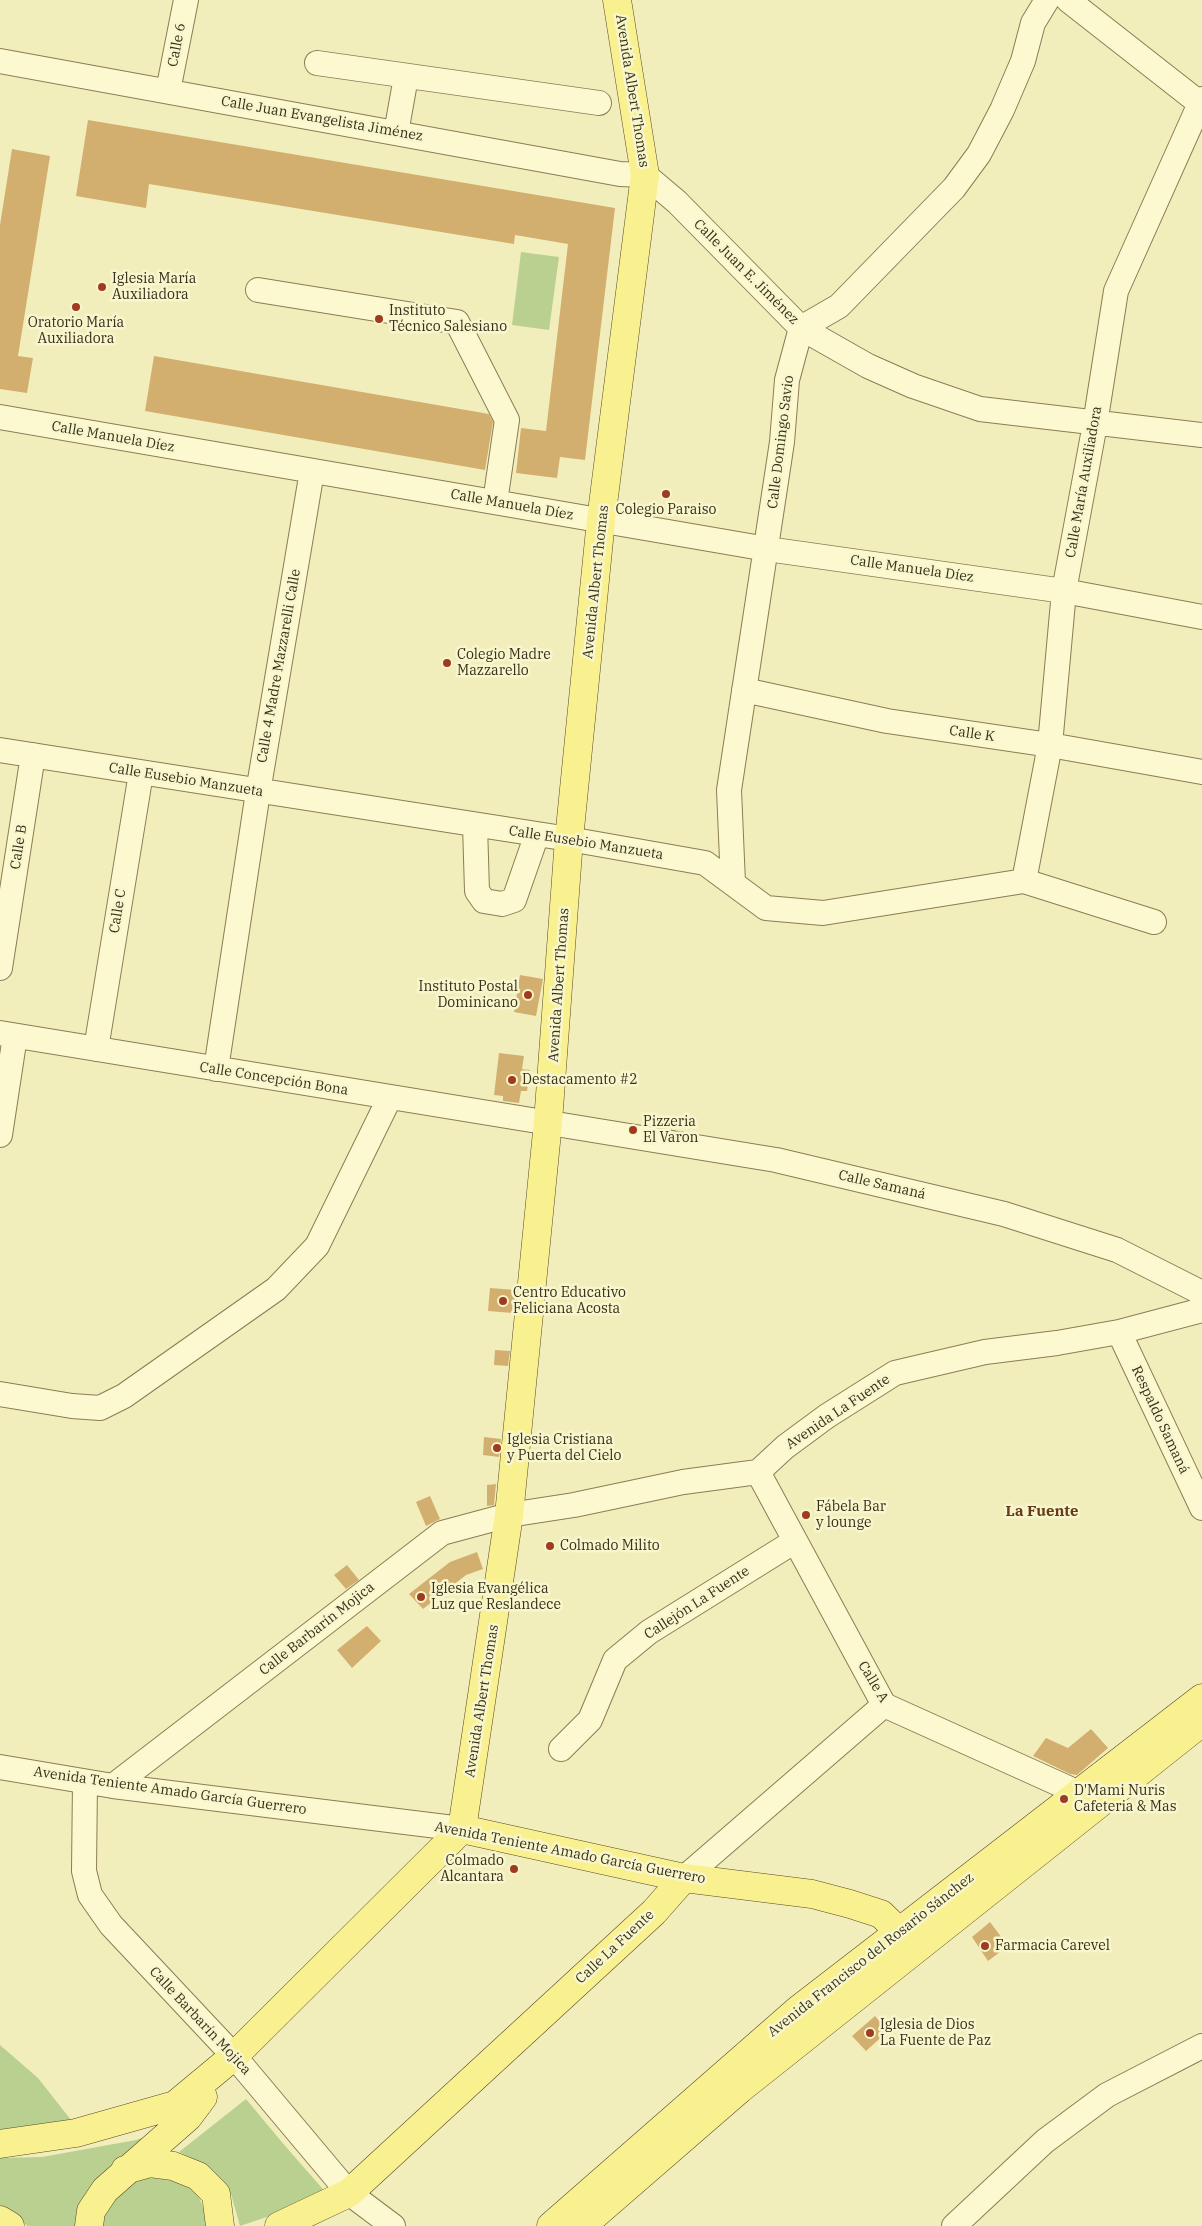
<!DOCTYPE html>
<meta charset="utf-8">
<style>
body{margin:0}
canvas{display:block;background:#f1eebc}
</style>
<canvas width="1202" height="2226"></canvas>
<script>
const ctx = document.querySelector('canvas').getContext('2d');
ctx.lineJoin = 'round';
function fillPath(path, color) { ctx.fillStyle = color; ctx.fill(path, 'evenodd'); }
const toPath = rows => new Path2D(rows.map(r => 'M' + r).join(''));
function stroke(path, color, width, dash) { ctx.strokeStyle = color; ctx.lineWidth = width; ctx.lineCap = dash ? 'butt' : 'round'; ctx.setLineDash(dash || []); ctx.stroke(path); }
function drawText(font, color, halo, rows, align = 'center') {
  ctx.font = font + ' "IBM Plex Serif",serif'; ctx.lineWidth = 5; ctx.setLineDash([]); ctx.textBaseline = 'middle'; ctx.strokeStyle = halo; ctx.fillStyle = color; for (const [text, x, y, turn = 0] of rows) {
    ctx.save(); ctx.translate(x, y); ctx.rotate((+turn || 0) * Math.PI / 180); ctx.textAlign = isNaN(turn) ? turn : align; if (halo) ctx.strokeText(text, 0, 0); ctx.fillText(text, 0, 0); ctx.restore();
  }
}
fillPath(toPath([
 [521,252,559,257,549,330,512,325],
 [0,2045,38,2078,75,2125,0,2135],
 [246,2099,286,2147,329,2196,240,2226,231,2194,201,2163,179,2152],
 [161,2131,78,2226,28,2226,0,2209,0,2158,42,2157,136,2140],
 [137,2173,170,2173,196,2190,211,2226,101,2226,100,2215]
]), '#bad090');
fillPath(toPath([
 [88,120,615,208,585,460,560,457,557,478,516,473,521,428,546,431,568,244,515,235,514,244,149,184,146,208,76,196],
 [12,149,50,156,18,356,33,358,27,393,0,389,0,225],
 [154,356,489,414,493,422,485,470,145,411],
 [520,975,543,979,536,1016,514,1012],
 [499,1053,524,1056,522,1069,530,1070,527,1091,521,1091,519,1103,503,1101,503,1096,494,1095],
 [490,1288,516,1290,513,1313,488,1311],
 [495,1350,510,1351,508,1366,494,1365],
 [484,1437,501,1439,499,1457,483,1455],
 [496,1484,494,1505,487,1506,487,1485],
 [430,1496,440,1519,426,1526,416,1502],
 [477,1552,483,1569,466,1575,423,1609,409,1594,450,1562],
 [347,1565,359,1580,346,1589,334,1575],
 [367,1626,381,1641,352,1668,337,1650],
 [1091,1729,1108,1748,1077,1775,1070,1774,1033,1756,1046,1738,1068,1748],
 [990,1922,1008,1946,988,1961,972,1937],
 [875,2016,888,2031,866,2051,852,2036]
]), '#d3af6f');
const minor = toPath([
 [1068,0,1202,105],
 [0,61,620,174,645,175,677,202,801,328,868,366,913,386,980,409,1202,435],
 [317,63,599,103],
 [168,91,186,0],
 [396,133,406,77],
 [258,290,457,322,507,420,495,502],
 [0,417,767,549,1064,591,1202,617],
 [744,690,887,721,1050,745,1202,772],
 [0,750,569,839,705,863,766,908,823,913,1024,881,1154,922],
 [475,825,477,891,484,901,502,904,514,900,537,834],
 [1024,881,1050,745,1064,591,1095,424,1116,291,1202,99],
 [733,883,729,790,782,442,787,380,801,328,839,306,954,188,979,154,1002,110,1023,61,1033,23,1047,0],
 [0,968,33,755],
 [0,1033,776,1160,1004,1214,1117,1250,1202,1293],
 [96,1049,141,773],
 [216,1069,258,792,312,471],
 [0,1135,15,1036],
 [1119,1332,1202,1508],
 [0,1394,72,1406,100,1408,124,1396,276,1289,317,1246,390,1097],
 [758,1472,884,1705,1079,1793],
 [561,1749,590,1720,615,1660,649,1632,795,1541],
 [0,1767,113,1786,462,1829],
 [85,1782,84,1871,90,1895,111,1925,234,2056,349,2193,393,2226],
 [113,1786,442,1533,509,1515,574,1505,683,1482,758,1472,785,1447,827,1416,895,1373,985,1352,1057,1343,1119,1332,1202,1310],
 [684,1878,884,1705],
 [954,2226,1045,2141,1107,2095,1202,2046]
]);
const major = toPath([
 [462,1829,684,1878,812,1894,850,1904,881,1914,912,1944],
 [0,2144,76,2133,175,2105,234,2056,462,1829,509,1515,548,1122,569,839,601,520,645,175,617,0],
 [125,2170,150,2163,173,2166,198,2176,216,2194,220,2226],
 [0,2220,10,2226],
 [89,2226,91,2211,105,2190,188,2117,203,2097],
 [279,2226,349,2193,654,1912,684,1878],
 [551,2226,799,2009,1202,1698],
 [582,2226,740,2089,1202,1722]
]);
stroke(minor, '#8b7d54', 26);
stroke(major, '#584929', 29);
stroke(minor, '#fcf9d0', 24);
stroke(major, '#f9f090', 28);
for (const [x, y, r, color] of [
 [102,287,5,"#9f3b1f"],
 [76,307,5,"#9f3b1f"],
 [379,319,5,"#9f3b1f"],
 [666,494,5,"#9f3b1f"],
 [447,663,5,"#9f3b1f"],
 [528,995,5,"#9f3b1f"],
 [512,1080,5,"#9f3b1f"],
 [633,1130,5,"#9f3b1f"],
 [503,1301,5,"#9f3b1f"],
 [497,1448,5,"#9f3b1f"],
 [806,1515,5,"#9f3b1f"],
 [550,1546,5,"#9f3b1f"],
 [421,1597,5,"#9f3b1f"],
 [1064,1799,5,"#9f3b1f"],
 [514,1869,5,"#9f3b1f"],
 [985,1946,5,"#9f3b1f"],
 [870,2033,5,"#9f3b1f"]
]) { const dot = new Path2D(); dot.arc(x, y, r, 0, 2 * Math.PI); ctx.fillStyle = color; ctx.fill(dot); stroke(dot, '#f8f6cd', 2); }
drawText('14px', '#38301a', '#f8f6cd', [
 ["Calle 6",177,45,-79],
 ["Avenida Albert Thomas",632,91,81],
 ["Calle Juan Evangelista Jiménez",322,119,10],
 ["Calle Juan E. Jiménez",746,272,45],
 ["Calle Manuela Díez",113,437,10],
 ["Calle Domingo Savio",781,442,-83],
 ["Calle María Auxiliadora",1084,482,-80],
 ["Calle Manuela Díez",512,505,10],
 ["Calle Manuela Díez",912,569,8],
 ["Avenida Albert Thomas",596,582,-84],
 ["Calle 4 Madre Mazzarelli Calle",279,666,-80],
 ["Calle K",972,734,8],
 ["Calle Eusebio Manzueta",186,780,9],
 ["Calle Eusebio Manzueta",586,843,9],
 ["Calle B",19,847,-81],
 ["Calle C",118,911,-81],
 ["Avenida Albert Thomas",559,985,-86],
 ["Calle Concepción Bona",274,1079,9],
 ["Calle Samaná",882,1185,13],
 ["Avenida La Fuente",838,1412,-34],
 ["Respaldo Samaná",1160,1420,65],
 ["Callejón La Fuente",697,1603,-33],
 ["Calle Barbarín Mojica",317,1629,-38],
 ["Calle A",873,1682,59],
 ["Avenida Albert Thomas",482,1701,-81],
 ["Avenida Teniente Amado García Guerrero",170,1791,8],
 ["Avenida Teniente Amado García Guerrero",570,1853,11],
 ["Calle La Fuente",615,1947,-43],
 ["Avenida Francisco del Rosario Sánchez",871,1955,-38],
 ["Calle Barbarín Mojica",200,2021,47]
]);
drawText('14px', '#38301a', '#f8f6cd', [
 ["Iglesia María",112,279],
 ["Auxiliadora",112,295],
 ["Instituto",389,311],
 ["Técnico Salesiano",389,327],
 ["Oratorio María",76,323,"center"],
 ["Auxiliadora",76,339,"center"],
 ["Colegio Paraiso",666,510,"center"],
 ["Colegio Madre",457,655],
 ["Mazzarello",457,671],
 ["Instituto Postal",518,987,"right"],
 ["Dominicano",518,1003,"right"],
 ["Destacamento #2",522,1080],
 ["Pizzeria",643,1122],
 ["El Varon",643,1138],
 ["Centro Educativo",513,1293],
 ["Feliciana Acosta",513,1309],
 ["Iglesia Cristiana",507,1440],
 ["y Puerta del Cielo",507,1456],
 ["Fábela Bar",816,1507],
 ["y lounge",816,1523],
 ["Colmado Milito",560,1546],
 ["Iglesia Evangélica",431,1589],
 ["Luz que Reslandece",431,1605],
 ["D'Mami Nuris",1074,1791],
 ["Cafeteria & Mas",1074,1807],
 ["Colmado",504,1861,"right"],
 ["Alcantara",504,1877,"right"],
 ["Farmacia Carevel",995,1946],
 ["Iglesia de Dios",880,2025],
 ["La Fuente de Paz",880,2041]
], 'left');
drawText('bold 15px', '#693a16', '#f8f6cd', [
 ["La Fuente",1042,1512]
]);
</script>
